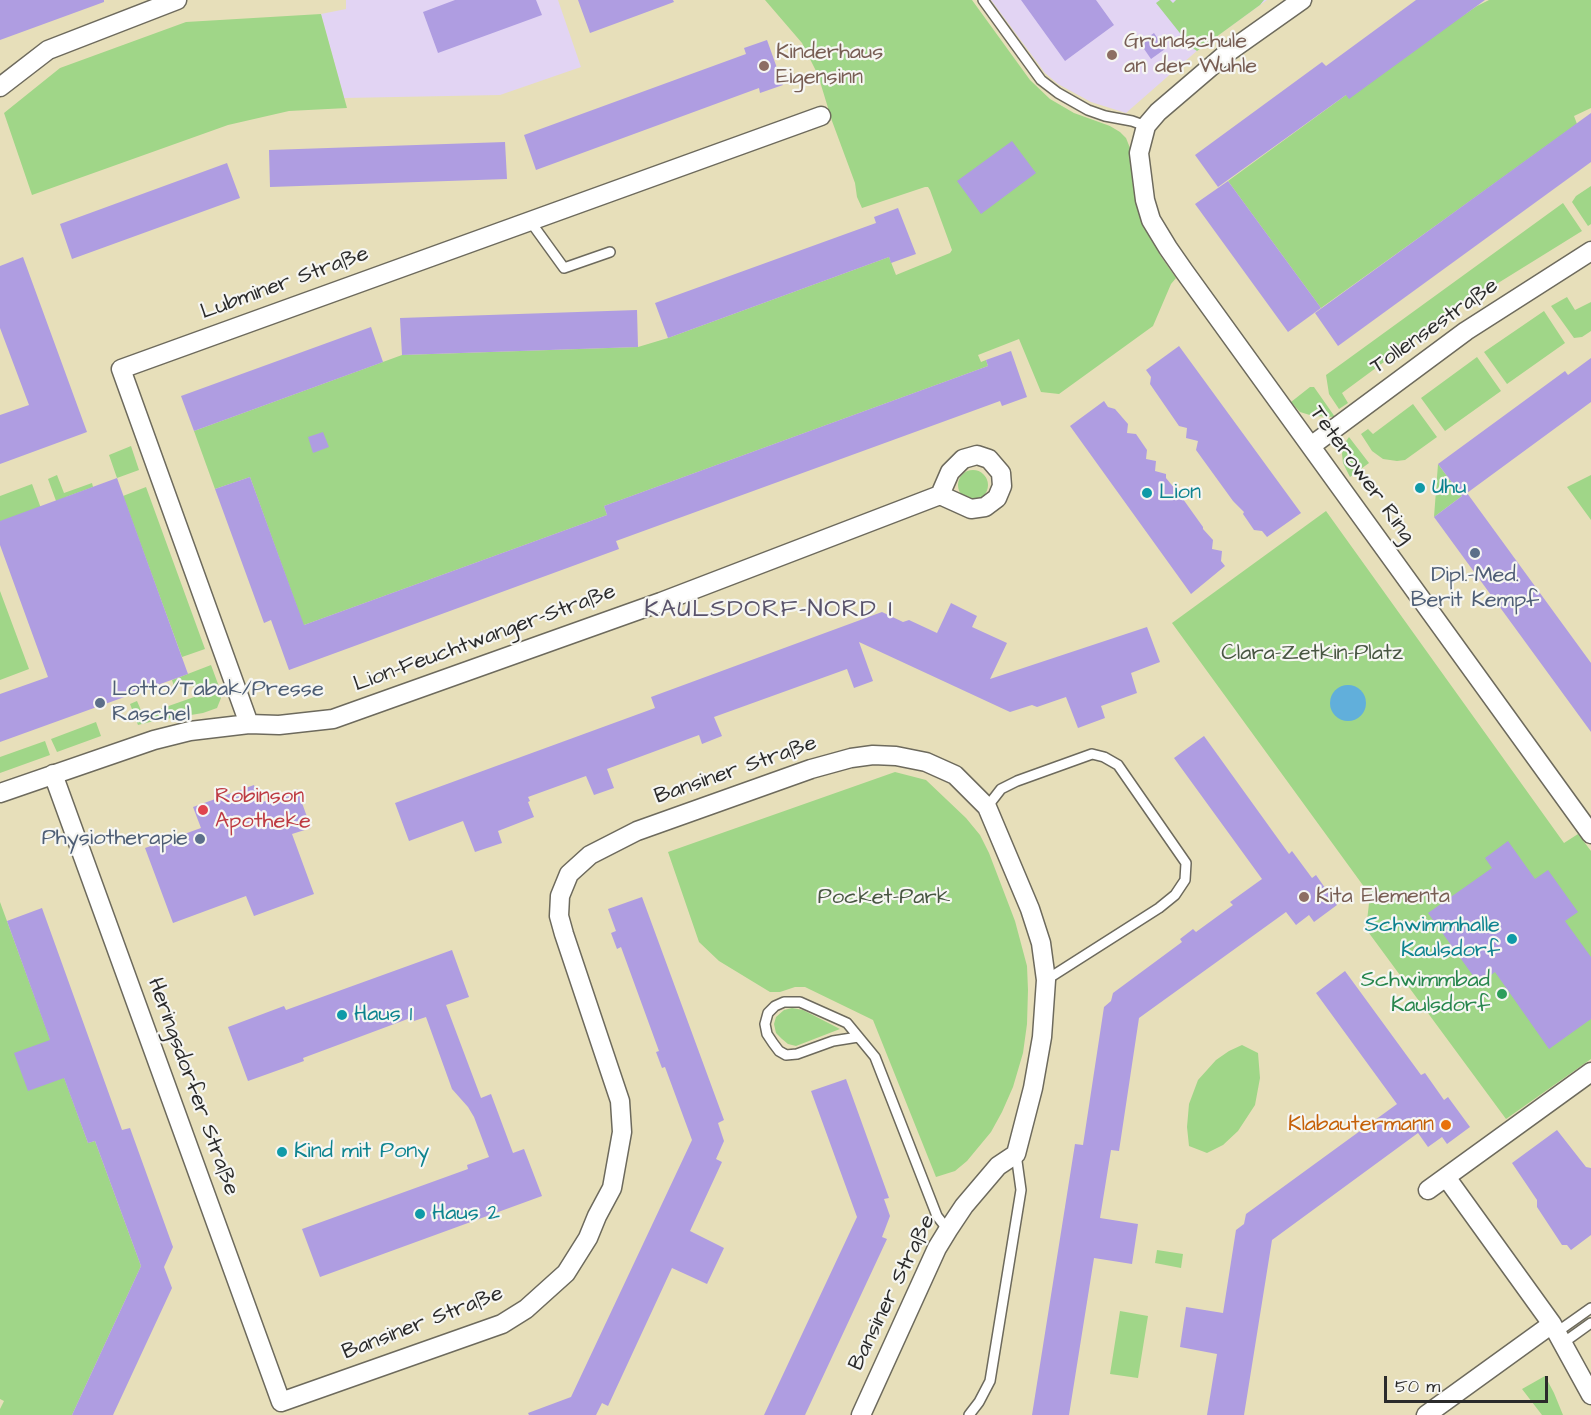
<!DOCTYPE html>
<meta charset="utf-8">
<style>
body{margin:0}
#map{position:relative;width:1591px;height:1415px;overflow:hidden;background:#e7dfba;font-family:"Architects Daughter",sans-serif}
canvas{display:block}
.scale{position:absolute;left:1384px;top:1376px;width:164px;height:27px;box-sizing:border-box;border:3px solid #2b2b2b;border-top:0;padding-left:8px;font-size:18px;line-height:21px;white-space:nowrap;color:#2b2b2b;-webkit-text-stroke:4px #f6f6f2;paint-order:stroke}
</style>
<div id="map">
<canvas width="1591" height="1415"></canvas>
<div class="scale">50 m</div>
</div>
<script>
const ctx = document.querySelector('canvas').getContext('2d');
ctx.lineJoin = 'round';
function fillPath(path, color) { ctx.fillStyle = color; ctx.fill(path, 'evenodd'); }
const toPath = rows => new Path2D(rows.map(r => 'M' + r).join(''));
function stroke(path, color, width, dash) { ctx.strokeStyle = color; ctx.lineWidth = width; ctx.lineCap = dash ? 'butt' : 'round'; ctx.setLineDash(dash || []); ctx.stroke(path); }
function drawText(font, color, halo, rows, align = 'center') {
  ctx.font = font + ' "Architects Daughter",sans-serif'; ctx.lineWidth = 4.5; ctx.setLineDash([]); ctx.textBaseline = 'middle'; ctx.strokeStyle = halo; ctx.fillStyle = color; for (const [text, x, y, turn = 0] of rows) {
    ctx.save(); ctx.translate(x, y); ctx.rotate((+turn || 0) * Math.PI / 180); ctx.textAlign = isNaN(turn) ? turn : align; if (halo) ctx.strokeText(text, 0, 0); ctx.fillText(text, 0, 0); ctx.restore();
  }
}
fillPath(toPath([
 [346,0,558,0,581,67,500,95,344,98,321,14,346,9],
 [991,0,1267,0,1199,49,1126,113,1091,102,1058,84,1045,73]
]), '#e2d4f3');
fillPath(toPath([
 [765,0,972,0,1030,80,1050,99,1074,113,1110,126,1120,132,1126,138,1132,153,1133,186,1140,215,1160,255,1176,278,1171,284,1153,326,1059,394,1041,392,1019,339,978,355,981,362,986,360,988,366,604,506,607,515,293,629,298,610,250,477,215,489,194,431,402,355,638,347,668,338,889,257,896,275,950,253,952,250,930,190,928,187,925,187,862,208,857,197,855,183,832,121,818,75,802,43],
 [1160,0,1170,0,1173,3,1176,0,1264,0,1260,5,1197,51,1191,47,1156,3],
 [1489,0,1591,0,1591,108,1574,116,1577,124,1321,308,1228,181,1346,95,1477,6],
 [321,14,347,108,289,111,228,125,32,195,4,113,60,68,186,22],
 [1591,186,1591,224,1588,226,1572,202,1576,196],
 [1563,203,1582,231,1453,311,1342,393,1348,403,1339,409,1329,394,1326,375],
 [1567,297,1575,310,1591,302,1591,331,1582,337,1574,338,1551,306],
 [1544,311,1565,343,1507,384,1484,352],
 [1477,357,1501,391,1445,431,1421,398],
 [1310,387,1314,387,1335,417,1313,416,1300,412,1291,402],
 [1413,404,1437,437,1405,460,1397,461,1383,459,1372,451,1361,434,1368,429,1373,434],
 [1349,437,1369,463,1350,477,1343,463,1342,454,1344,444],
 [131,446,139,470,117,478,109,455],
 [1438,464,1462,496,1434,517],
 '958 485a15 15 0 1 1 30 0a15 15 0 1 1-30 0Z',
 [57,475,64,493,92,483,93,487,66,497,73,516,63,520,48,479],
 [1591,475,1591,520,1567,487],
 [32,484,59,557,0,521,0,496],
 [146,487,205,649,182,657,123,496],
 [1326,511,1564,843,1578,834,1591,851,1591,1059,1506,1119,1366,929,1370,895,1172,623],
 [0,591,29,669,0,680],
 [211,665,221,692,221,698,217,708,203,713,154,721,138,725,130,704,137,701,143,715,197,696,191,680,174,686,172,680],
 [96,722,101,736,57,752,51,739],
 [45,741,50,755,0,773,0,757],
 [895,772,926,780,966,818,980,835,989,853,1015,921,1027,966,1028,990,1027,1024,1023,1053,1013,1087,1002,1112,991,1132,967,1161,955,1171,936,1177,873,1020,805,987,795,987,780,992,770,992,719,961,699,942,668,852],
 [0,902,88,1143,95,1141,141,1266,72,1415,0,1415,0,1409,4,1401,0,1399],
 [792,1008,803,1010,840,1029,796,1046,788,1044,782,1039,776,1033,774,1024,776,1017,784,1010],
 [1242,1045,1258,1053,1260,1078,1255,1105,1238,1131,1223,1145,1207,1153,1189,1146,1187,1127,1189,1104,1198,1080,1216,1060,1229,1051],
 [1157,1250,1183,1254,1181,1268,1155,1263],
 [1120,1311,1148,1316,1138,1378,1110,1374],
 [1545,1376,1554,1393,1563,1415,1542,1415,1522,1389]
]), '#a0d688');
fillPath(toPath([
 '1330 703a18 18 0 1 1 36 0a18 18 0 1 1-36 0Z'
]), '#61afdb');
fillPath(toPath([
 [0,0,104,0,104,2,0,40],
 [455,0,536,0,542,15,438,53,423,12],
 [578,0,673,0,674,2,590,33],
 [1021,0,1096,0,1114,25,1065,61],
 [1416,0,1485,0,1349,99,1346,95,1218,187,1195,155,1322,62,1326,66],
 [1154,33,1165,49,1151,59,1140,43],
 [767,40,783,85,760,93,759,88,536,170,524,135,746,54,744,48],
 [1591,113,1591,162,1338,346,1315,313],
 [1012,141,1036,173,981,214,957,181],
 [505,142,507,179,270,187,269,150],
 [227,163,240,198,72,259,60,224],
 [1228,181,1321,308,1288,332,1195,204],
 [898,208,916,254,891,263,889,257,668,338,655,303,876,223,874,217],
 [23,257,87,432,0,464,0,415,29,405,0,328,0,266],
 [637,310,638,347,402,355,400,318],
 [371,327,383,362,194,431,181,396],
 [1179,346,1301,513,1267,537,1262,531,1254,530,1243,514,1244,512,1233,501,1196,450,1198,441,1186,438,1187,428,1179,426,1150,384,1151,377,1146,370],
 [1011,351,1027,397,1002,406,1000,401,616,541,619,549,289,670,271,620,264,623,215,489,250,477,304,625,607,515,604,506,988,366,986,360],
 [1591,358,1591,402,1467,493,1591,663,1591,732,1434,517,1462,496,1438,464,1565,371,1568,375],
 [1104,401,1108,407,1115,409,1128,424,1127,433,1136,434,1147,450,1146,459,1156,461,1155,471,1166,474,1166,478,1175,489,1174,498,1183,499,1203,527,1203,529,1213,540,1212,549,1222,551,1221,561,1225,566,1191,594,1070,426],
 [323,432,329,447,313,453,308,437],
 [117,478,188,674,0,742,0,694,48,677,0,545,0,521],
 [951,603,977,616,972,627,1007,643,990,679,1147,627,1160,662,1131,673,1137,693,1101,706,1105,718,1078,728,1066,697,1037,707,1032,705,1010,712,859,642,873,681,854,688,847,669,714,717,722,736,702,744,699,735,607,769,614,788,594,795,586,776,528,797,530,801,528,802,534,817,498,831,502,843,475,852,463,821,409,841,395,803,655,708,651,697,882,612,903,622,909,620,937,633],
 [1204,736,1289,854,1292,851,1312,878,1316,875,1337,905,1314,922,1309,915,1296,925,1286,912,1139,1018,1119,1151,1111,1150,1100,1218,1138,1224,1132,1264,1094,1258,1069,1415,1032,1415,1075,1144,1083,1145,1104,1007,1111,1001,1113,993,1182,942,1180,939,1193,929,1196,932,1233,905,1230,902,1262,879,1174,758],
 [254,785,260,803,297,789,311,828,292,834,314,894,254,916,246,896,173,923,145,848,201,828,193,807],
 [1508,841,1535,879,1548,870,1578,912,1565,921,1591,957,1591,1019,1549,1049,1495,972,1479,984,1428,913,1492,868,1485,858],
 [642,897,724,1120,718,1123,724,1141,716,1159,722,1162,690,1231,724,1248,707,1284,672,1268,608,1406,602,1403,596,1415,529,1415,528,1413,571,1397,692,1140,665,1067,662,1068,656,1052,659,1051,621,947,617,949,611,933,616,931,608,909],
 [42,908,122,1130,130,1128,173,1247,164,1267,172,1288,113,1415,72,1415,141,1266,95,1141,88,1143,64,1078,28,1091,14,1053,50,1040,7,921],
 [452,950,469,997,446,1005,481,1098,491,1094,513,1153,524,1149,542,1196,320,1277,302,1229,468,1169,467,1165,489,1157,474,1117,468,1107,452,1089,426,1017,414,1021,413,1017,303,1058,304,1061,248,1081,228,1027,284,1006,286,1010],
 [1345,971,1421,1075,1425,1073,1444,1100,1448,1097,1470,1127,1447,1144,1442,1137,1428,1147,1418,1133,1272,1240,1244,1415,1207,1415,1217,1354,1180,1347,1186,1307,1223,1313,1236,1230,1244,1224,1246,1214,1397,1104,1316,993],
 [846,1079,889,1198,884,1199,890,1216,882,1237,887,1239,805,1415,764,1415,857,1217,811,1091],
 [1557,1130,1586,1167,1591,1168,1591,1235,1571,1250,1567,1245,1562,1245,1537,1207,1537,1200,1512,1163]
]), '#af9de1');
const service = toPath([
 [983,0,1041,80,1058,93,1088,110,1105,116,1132,121,1146,126],
 [530,221,564,268,610,252],
 [987,807,1001,789,1017,781,1092,754,1104,757,1118,765,1186,863,1185,880,1175,895,1159,908,1046,980],
 [858,1037,833,1041,797,1054,786,1055,779,1051,773,1043,767,1034,765,1024,768,1013,775,1006,784,1002,800,1002,847,1023,875,1057,937,1216,948,1230],
 [1557,1332,1591,1308],
 [1563,1343,1591,1323],
 [969,1415,979,1402,990,1381,1021,1190,1016,1154]
]);
const minor = toPath([
 [1302,0,1227,53,1158,112,1146,126,1139,153,1145,200,1151,220,1168,248,1184,271,1591,834],
 [0,87,48,50,177,0],
 [1311,446,1466,331,1591,251],
 [249,724,121,369,821,116],
 [53,774,281,1402],
 [0,793,154,740,190,731,249,724,279,725,333,719,661,602,940,495,971,509,985,507,997,498,1002,486,1001,473,989,459,977,455,963,459,950,472,940,495],
 [1446,1177,1552,1324,1591,1395],
 [1428,1190,1591,1072],
 [281,1402,502,1324,526,1309,566,1273,588,1238,597,1216,612,1188,622,1132,620,1101,564,934,559,916,560,896,569,874,590,855,637,831,811,769,851,758,873,755,896,756,926,762,955,775,987,807,1030,909,1041,943,1046,980,1042,1037,1033,1088,1016,1154,998,1166,964,1206,948,1230,937,1248,861,1415],
 [1426,1415,1552,1324]
]);
stroke(service, '#6d6a5d', 12);
stroke(minor, '#6d6a5d', 21);
stroke(service, '#fff', 9);
stroke(minor, '#fff', 18);
for (const [x, y, r, color] of [
 [1112,55,6,"#8d6e63"],
 [764,66,6,"#8d6e63"],
 [1420,488,6,"#0f9aa8"],
 [1147,493,6,"#0f9aa8"],
 [1475,553,6,"#5c6f8a"],
 [100,703,6,"#5c6f8a"],
 [203,810,6,"#e0444e"],
 [200,839,6,"#5c6f8a"],
 [1304,897,6,"#8d6e63"],
 [1512,939,6,"#0f9aa8"],
 [1502,994,6,"#2e9e5b"],
 [342,1015,6,"#0f9aa8"],
 [1446,1125,6,"#e8710a"],
 [282,1152,6,"#0f9aa8"],
 [420,1214,6,"#0f9aa8"]
]) { const dot = new Path2D(); dot.arc(x, y, r, 0, 2 * Math.PI); ctx.fillStyle = color; ctx.fill(dot); stroke(dot, '#f6f6f2', 2); }
drawText('22px', '#785e54', '#f6f6f2', [
 ["Grundschule",1124,42],
 ["an der Wuhle",1124,67],
 ["Kinderhaus",776,53],
 ["Eigensinn",776,78],
 ["Kita Elementa",1316,897]
], 'left');
drawText('22px', '#2b2b2b', '#f6f6f2', [
 ["Lubminer Straße",285,284,-20],
 ["Tollensestraße",1435,327,-35],
 ["Teterower Ring",1361,475,54],
 ["Lion-Feuchtwanger-Straße",485,639,-20],
 ["Bansiner Straße",736,771,-19],
 ["Heringsdorfer Straße",192,1087,70],
 ["Bansiner Straße",893,1293,-64],
 ["Bansiner Straße",423,1324,-21]
]);
drawText('22px', '#0d838f', '#f6f6f2', [
 ["Uhu",1432,488],
 ["Lion",1159,493],
 ["Schwimmhalle",1500,926,"right"],
 ["Kaulsdorf",1500,951,"right"],
 ["Haus 1",354,1015],
 ["Kind mit Pony",294,1152],
 ["Haus 2",432,1214]
], 'left');
drawText('22px', '#4e5e75', '#f6f6f2', [
 ["Dipl.-Med.",1475,576],
 ["Berit Kempf",1475,601],
 ["Lotto/Tabak/Presse",112,690,"left"],
 ["Raschel",112,715,"left"],
 ["Physiotherapie",188,839,"right"]
]);
drawText('22px', '#485642', '#f6f6f2', [
 ["Clara-Zetkin-Platz",1312,654],
 ["Pocket-Park",884,898]
]);
drawText('22px', '#be3a42', '#f6f6f2', [
 ["Robinson",215,797],
 ["Apotheke",215,822]
], 'left');
drawText('22px', '#27864d', '#f6f6f2', [
 ["Schwimmbad",1490,981],
 ["Kaulsdorf",1490,1006]
], 'right');
drawText('22px', '#c56008', '#f6f6f2', [
 ["Klabautermann",1434,1125]
], 'right');
ctx.letterSpacing = '1.5px';
drawText('24px', '#59536b', '#f6f6f2', [
 ["KAULSDORF-NORD I",769,611]
]);
ctx.letterSpacing = '0px';
</script>
